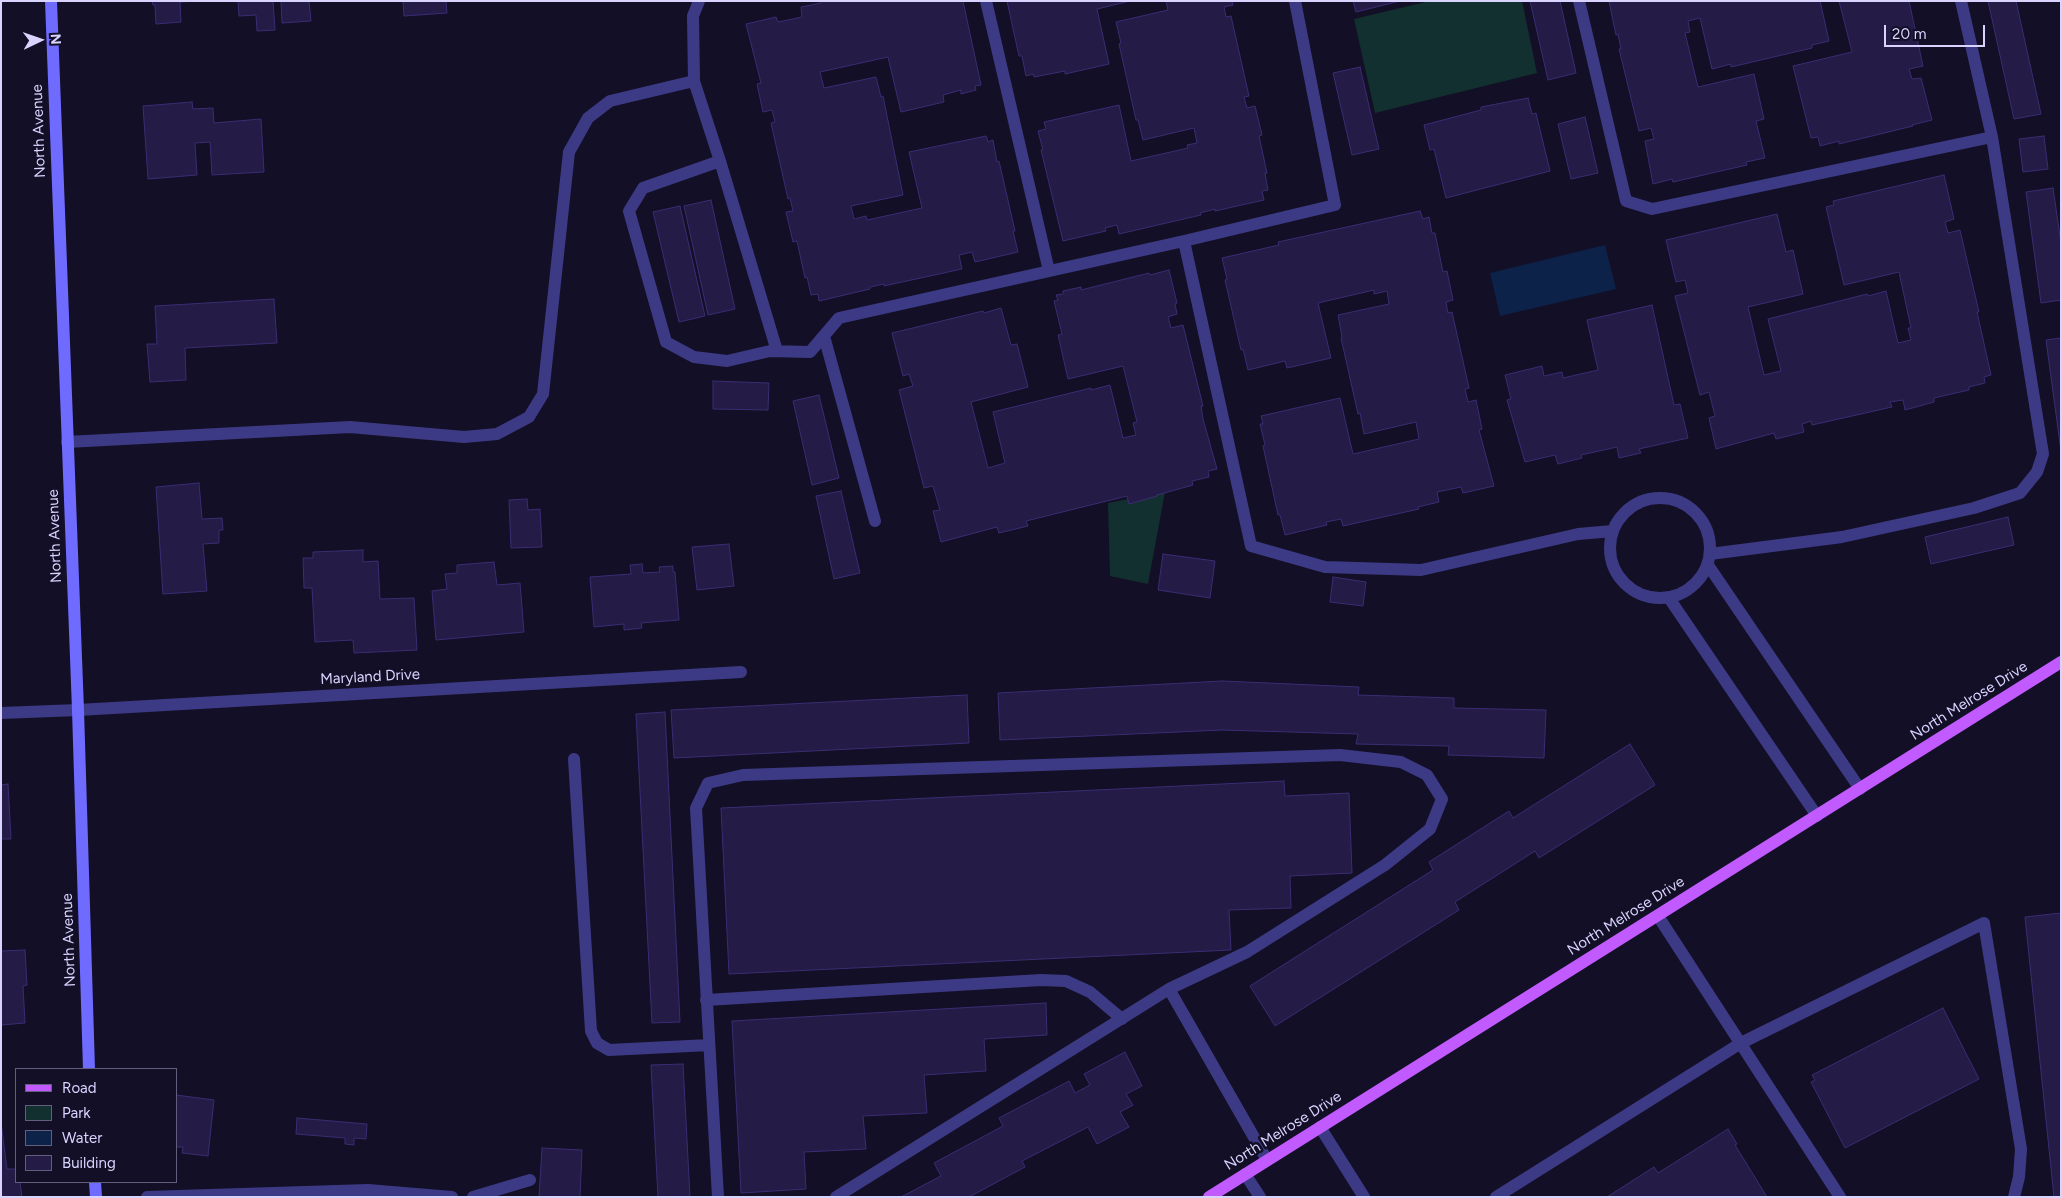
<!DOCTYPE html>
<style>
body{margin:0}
#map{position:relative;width:2062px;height:1198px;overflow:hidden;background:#130f26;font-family:Figtree,sans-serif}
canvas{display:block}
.frame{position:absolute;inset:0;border:2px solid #d9d4ff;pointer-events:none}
.legend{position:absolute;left:15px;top:1068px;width:162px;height:115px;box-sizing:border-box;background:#130f26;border:1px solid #625e7d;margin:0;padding:6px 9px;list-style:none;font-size:15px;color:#d9d4ff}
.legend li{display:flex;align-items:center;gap:10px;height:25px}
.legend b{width:25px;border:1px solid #625e7d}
.north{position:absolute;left:15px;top:15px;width:50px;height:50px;-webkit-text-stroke:4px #130f26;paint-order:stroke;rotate:87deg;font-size:14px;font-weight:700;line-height:20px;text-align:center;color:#d9d4ff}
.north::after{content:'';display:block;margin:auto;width:18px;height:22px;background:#d9d4ff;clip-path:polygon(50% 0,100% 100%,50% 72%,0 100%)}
.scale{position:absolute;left:1884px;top:25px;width:101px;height:22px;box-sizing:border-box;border:2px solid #d9d4ff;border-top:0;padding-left:6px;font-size:15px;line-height:18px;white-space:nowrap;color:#d9d4ff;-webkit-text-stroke:4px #130f26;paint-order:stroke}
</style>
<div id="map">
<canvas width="2062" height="1198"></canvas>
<div class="frame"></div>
<ul class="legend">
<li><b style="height:6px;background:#c25bff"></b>Road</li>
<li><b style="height:14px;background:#12302f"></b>Park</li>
<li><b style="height:14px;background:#0c2248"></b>Water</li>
<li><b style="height:14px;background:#241b47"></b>Building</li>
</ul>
<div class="north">N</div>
<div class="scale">20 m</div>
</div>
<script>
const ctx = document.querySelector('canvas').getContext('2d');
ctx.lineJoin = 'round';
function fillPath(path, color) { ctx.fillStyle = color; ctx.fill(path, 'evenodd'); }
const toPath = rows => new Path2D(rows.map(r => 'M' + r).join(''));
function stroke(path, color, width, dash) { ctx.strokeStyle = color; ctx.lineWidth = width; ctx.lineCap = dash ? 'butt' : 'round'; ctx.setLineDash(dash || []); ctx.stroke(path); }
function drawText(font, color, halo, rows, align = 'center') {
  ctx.font = font + ' Figtree,sans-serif'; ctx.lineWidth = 5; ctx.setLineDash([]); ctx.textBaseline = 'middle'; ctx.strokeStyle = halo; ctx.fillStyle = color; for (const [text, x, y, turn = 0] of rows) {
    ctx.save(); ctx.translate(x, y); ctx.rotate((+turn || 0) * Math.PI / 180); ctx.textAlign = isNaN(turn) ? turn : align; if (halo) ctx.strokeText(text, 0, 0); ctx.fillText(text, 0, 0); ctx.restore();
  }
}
fillPath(toPath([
 [1430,1,1522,1,1537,73,1375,113,1354,19],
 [1165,492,1148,584,1110,576,1108,503]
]), '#12302f');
fillPath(toPath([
 [1605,245,1616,289,1500,316,1490,273]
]), '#0c2248');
const building = toPath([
 [152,1,199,1,180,2,181,22,156,24,155,5,153,5,152,1],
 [238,1,273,1,275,30,257,31,256,15,239,16,238,1],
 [281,1,309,1,311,21,282,23,281,1],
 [403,1,446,1,447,13,404,16,403,1],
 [821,1,963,1,981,85,975,86,976,90,961,94,961,90,943,95,944,102,901,112,888,57,820,72,824,88,876,77,881,97,883,96,903,195,851,206,854,219,866,216,867,220,922,208,909,152,986,136,988,142,993,140,997,162,999,161,1015,231,1013,231,1018,252,975,262,972,252,959,255,962,269,884,286,884,284,870,287,870,289,819,301,818,294,811,295,807,277,805,278,797,241,793,242,786,212,793,211,790,198,788,199,771,123,775,122,772,110,763,112,757,84,761,83,746,24,776,17,778,22,802,17,801,7,821,3,821,1],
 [1007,1,1130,1,1097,9,1109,64,1065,74,1065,71,1034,77,1033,74,1026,76,1022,56,1019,56,1007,1],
 [1166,1,1232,1,1233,5,1224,7,1226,17,1231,16,1249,96,1244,97,1247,108,1255,106,1262,135,1259,136,1267,173,1265,173,1268,190,1262,191,1264,200,1215,211,1215,209,1200,213,1201,215,1119,234,1117,225,1105,228,1106,231,1063,241,1041,150,1043,150,1038,131,1046,129,1044,122,1119,105,1131,161,1188,148,1187,145,1197,143,1194,128,1143,140,1138,120,1136,120,1119,44,1121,43,1116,22,1168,10,1166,1],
 [1353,1,1400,1,1356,12,1353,1],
 [1530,1,1560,1,1576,73,1548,80,1530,1],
 [1609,1,1820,1,1829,41,1812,45,1812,48,1731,67,1731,64,1712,69,1700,18,1688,21,1690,32,1685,33,1698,87,1754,74,1764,119,1756,121,1765,158,1746,162,1747,165,1673,182,1672,179,1653,184,1645,141,1654,139,1651,128,1639,131,1619,49,1621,49,1618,34,1616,35,1609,1],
 [1839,1,1909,1,1923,66,1909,69,1912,79,1921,78,1932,120,1912,125,1913,126,1839,144,1839,141,1820,146,1818,137,1811,138,1793,66,1852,52,1839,1],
 [1988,1,2016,1,2041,114,2014,119,1988,1],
 [1360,67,1379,149,1352,155,1333,73,1360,67],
 [1528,98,1532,114,1536,113,1550,171,1446,198,1434,149,1430,150,1424,125,1481,110,1481,107,1528,98],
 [192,102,193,109,213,108,214,123,261,119,264,172,212,175,210,142,195,143,197,175,148,179,143,106,192,102],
 [1585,117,1598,173,1571,179,1558,124,1585,117],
 [2044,136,2048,169,2023,172,2019,139,2044,136],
 [1944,175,1954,219,1945,222,1948,233,1960,230,1979,312,1977,312,1991,375,1984,377,1985,383,1969,387,1969,390,1934,398,1934,402,1905,410,1903,400,1890,402,1892,407,1812,425,1811,421,1802,424,1804,432,1776,439,1774,433,1716,449,1709,418,1715,416,1709,392,1700,395,1675,296,1688,293,1685,280,1676,282,1666,240,1777,214,1786,252,1793,250,1803,294,1748,307,1764,375,1781,371,1768,319,1867,294,1868,296,1886,291,1898,343,1911,340,1908,328,1911,328,1899,272,1844,285,1826,207,1834,205,1833,201,1944,175],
 [2053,188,2061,243,2061,300,2041,303,2026,192,2053,188],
 [711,200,735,309,708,315,684,206,711,200],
 [680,206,705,316,679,322,653,212,680,206],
 [1420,211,1423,219,1429,217,1432,233,1435,233,1443,272,1447,271,1453,300,1446,302,1448,313,1452,312,1469,388,1465,389,1468,402,1476,400,1482,429,1479,430,1494,486,1463,493,1461,487,1437,492,1439,502,1418,507,1419,509,1343,526,1341,519,1326,522,1327,525,1285,535,1280,515,1278,515,1263,446,1265,445,1260,424,1263,424,1261,416,1340,398,1353,454,1419,439,1416,422,1364,434,1360,413,1358,414,1341,338,1342,337,1338,315,1389,304,1387,291,1374,294,1374,290,1318,303,1331,358,1287,368,1285,361,1248,370,1243,349,1241,350,1225,280,1227,279,1222,258,1279,245,1278,242,1420,211],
 [1169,270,1177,303,1175,304,1177,314,1168,317,1171,328,1183,325,1203,406,1201,406,1203,419,1217,469,1208,471,1209,477,1192,481,1193,485,1157,495,1157,496,1129,504,1127,496,1026,521,1028,526,999,533,997,527,941,542,933,511,940,510,933,486,924,488,899,390,913,386,909,374,903,376,892,333,983,311,984,313,1001,308,1011,345,1017,344,1028,387,971,402,988,468,1005,463,993,412,1091,388,1091,390,1110,385,1123,438,1136,435,1133,423,1137,422,1123,366,1068,379,1058,335,1062,334,1054,301,1058,300,1056,295,1063,294,1063,291,1081,287,1081,290,1149,273,1150,275,1169,270],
 [274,299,277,343,185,348,186,380,150,382,147,344,157,344,155,306,274,299],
 [1652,305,1674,405,1680,404,1688,438,1639,449,1641,453,1619,458,1617,447,1581,455,1582,458,1558,464,1555,455,1525,462,1507,400,1511,399,1505,375,1542,366,1544,376,1562,372,1563,378,1598,370,1587,320,1652,305],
 [2061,338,2061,451,2046,340,2061,338],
 [713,381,769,383,768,410,713,409,713,381],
 [819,395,839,478,812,485,793,401,819,395],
 [199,483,202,519,222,518,223,530,219,530,219,543,203,544,207,591,163,594,156,487,199,483],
 [841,491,860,573,834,579,816,496,841,491],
 [527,499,528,510,540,509,542,547,511,548,509,500,527,499],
 [2008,517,2014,545,1931,564,1925,537,2008,517],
 [729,544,734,586,697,590,692,547,729,544],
 [363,550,363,562,378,561,380,599,414,598,417,650,354,653,353,640,315,642,312,588,304,588,303,558,313,558,313,552,363,550],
 [1163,554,1215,561,1210,598,1158,590,1163,554],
 [494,562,497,585,520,583,524,632,436,640,432,591,447,589,445,574,457,573,457,565,494,562],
 [642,564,643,573,660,572,659,567,673,566,673,572,675,572,679,620,641,623,642,628,624,630,624,624,594,627,590,577,631,574,630,565,642,564],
 [1333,577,1366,582,1363,606,1330,602,1333,577],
 [1222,681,1359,687,1358,695,1454,698,1454,708,1546,710,1544,758,1448,755,1449,746,1356,744,1358,734,1222,730,1000,740,998,693,1222,681],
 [967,695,969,743,674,758,671,710,967,695],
 [665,712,680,1022,652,1023,636,714,665,712],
 [1630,744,1655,785,1539,858,1535,851,1455,902,1459,910,1275,1026,1250,986,1433,870,1429,862,1509,811,1513,818,1630,744],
 [1284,781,1285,796,1349,793,1352,873,1290,876,1291,908,1229,910,1231,950,729,974,721,808,1284,781],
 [8,784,11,839,1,839,1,785,8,784],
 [2061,913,2061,1197,2054,1197,2025,917,2061,913],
 [25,950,27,985,23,986,25,1023,1,1025,1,951,25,950],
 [1046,1003,1047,1035,984,1039,986,1071,924,1075,927,1113,863,1116,866,1149,804,1152,806,1189,741,1193,732,1021,1046,1003],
 [1943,1008,1979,1079,1845,1148,1811,1082,1815,1080,1812,1075,1943,1008],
 [1125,1052,1142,1086,1126,1094,1133,1105,1120,1112,1129,1127,1097,1144,1088,1127,1022,1161,1025,1167,969,1197,901,1197,941,1176,934,1163,1003,1126,999,1118,1069,1081,1075,1093,1090,1085,1084,1074,1125,1052],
 [683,1064,690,1197,658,1197,651,1065,683,1064],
 [176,1095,214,1100,208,1156,182,1153,183,1147,176,1147,176,1095],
 [297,1118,367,1124,366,1139,354,1138,354,1145,345,1144,345,1138,296,1134,297,1118],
 [1,1122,7,1169,16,1169,16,1182,20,1182,22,1197,1,1197,1,1122],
 [1728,1129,1737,1144,1735,1145,1767,1197,1607,1197,1654,1167,1658,1173,1728,1129],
 [542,1148,582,1150,580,1197,539,1197,542,1148]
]);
fillPath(building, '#241b47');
stroke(building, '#3b2d73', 1);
stroke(toPath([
 [574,759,591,1031,597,1043,609,1050,709,1045],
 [1658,916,1840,1197],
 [1169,989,1267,1160],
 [706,1000,1041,980,1066,981,1090,992,1122,1019],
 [1320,1127,1364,1197],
 [1245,1174,1260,1197],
 [147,1197,368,1190,452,1197],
 [473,1197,530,1180],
 [718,1197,696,808,708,783,743,775,1340,755,1401,762,1427,775,1442,799,1430,829,1385,865,1247,952,1169,989,836,1197],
 [1496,1197,1741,1043,1984,923,2021,1149,2019,1177,2014,1197]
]), '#3d3a85', 12);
stroke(toPath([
 [699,1,693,16,694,81,720,161,643,188,629,211,666,342,694,357,727,361,770,351,810,352,839,318,1184,241,1251,546,1325,567,1421,570,1578,534,1613,531],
 [986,1,1049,271],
 [1579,1,1626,201,1652,209,1992,137],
 [720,161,777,351],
 [1184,241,1335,205,1295,1],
 [824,336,875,521],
 [67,442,350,427,464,437,497,434,529,417,543,394,569,152,588,118,610,101,694,81],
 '1610 548a50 50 0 1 1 100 0a50 50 0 1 1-100 0Z',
 [1710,554,1842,537,1974,508,2020,493,2037,472,2043,454,1992,137,1961,1],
 [1708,565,1860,789],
 [1669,598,1817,816],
 [78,710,741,672]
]), '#3d3a85', 12);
stroke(toPath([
 [1,713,78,710]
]), '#3d3a85', 12);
stroke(toPath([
 [51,1,78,710,89,1069],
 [95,1182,96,1197]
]), '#6f6bff', 12);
stroke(toPath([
 [1209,1197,2061,662]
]), '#c25bff', 12);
drawText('15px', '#d9d4ff', '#130f26', [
 ["North Avenue",39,131,-92],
 ["North Avenue",55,536,-92],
 ["Maryland Drive",370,677,-3],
 ["North Melrose Drive",1969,701,-32],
 ["North Melrose Drive",1626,916,-32],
 ["North Avenue",69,940,-92],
 ["North Melrose Drive",1283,1131,-32]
]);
</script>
